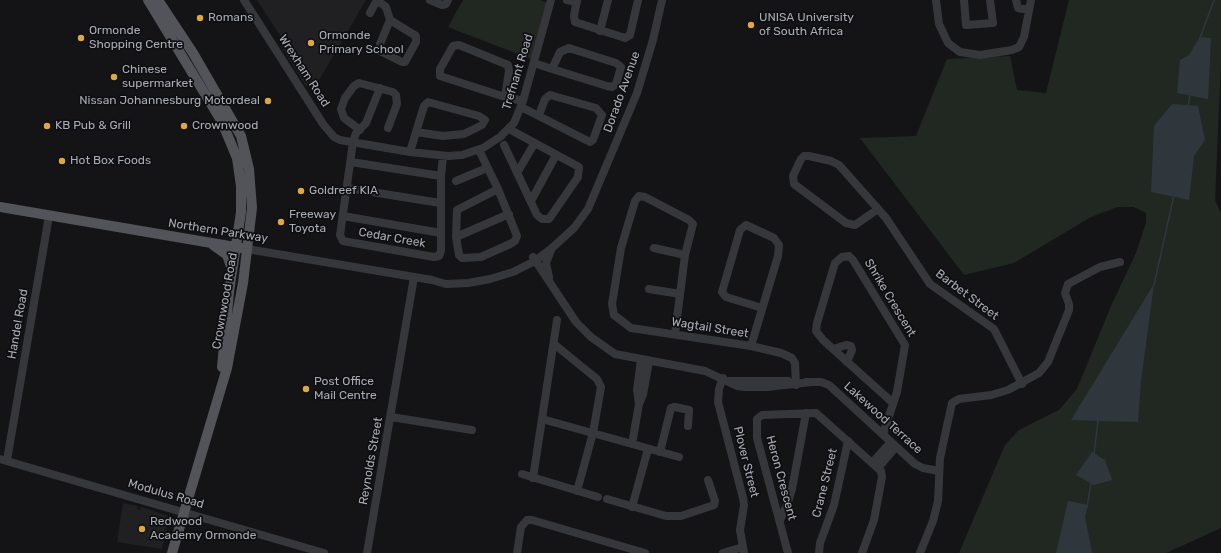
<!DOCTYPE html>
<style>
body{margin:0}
canvas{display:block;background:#141416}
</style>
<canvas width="1221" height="553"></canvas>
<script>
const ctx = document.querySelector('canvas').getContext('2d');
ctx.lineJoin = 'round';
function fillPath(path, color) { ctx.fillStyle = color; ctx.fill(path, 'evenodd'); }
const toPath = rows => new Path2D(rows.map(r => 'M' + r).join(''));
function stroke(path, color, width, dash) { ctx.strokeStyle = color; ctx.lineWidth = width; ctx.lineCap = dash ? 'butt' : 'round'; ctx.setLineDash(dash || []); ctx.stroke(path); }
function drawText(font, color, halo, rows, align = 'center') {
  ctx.font = font + ' Rubik,sans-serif'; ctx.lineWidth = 3.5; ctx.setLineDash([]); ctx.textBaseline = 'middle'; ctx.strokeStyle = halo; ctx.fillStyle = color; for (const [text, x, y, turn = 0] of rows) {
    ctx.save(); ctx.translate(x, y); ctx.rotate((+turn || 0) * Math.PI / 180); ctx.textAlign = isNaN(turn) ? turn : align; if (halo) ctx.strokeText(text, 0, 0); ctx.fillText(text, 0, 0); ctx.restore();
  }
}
fillPath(toPath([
 [257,0,366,0,315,87,306,86,281,46,283,40],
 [123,503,137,506,137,509,140,510,141,507,169,516,162,549,117,542]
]), '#202023');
fillPath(toPath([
 [463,0,540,0,546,2,548,4,531,59,448,27],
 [1069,0,1221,0,1221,61,1215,200,1221,213,1221,528,1166,553,959,553,1005,445,1019,430,1059,410,1077,389,1111,306,1136,253,1146,223,1146,213,1134,207,1117,207,1091,217,1014,263,964,275,860,138,916,136,947,59,1010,56,1017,90,1046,93]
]), '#212822');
fillPath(toPath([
 [1200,37,1211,38,1208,99,1177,93,1180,60,1189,55],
 [1172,104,1198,106,1205,140,1194,156,1189,200,1151,192,1154,126],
 [1154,284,1141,381,1138,422,1071,420],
 [1092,452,1105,460,1112,480,1094,485,1076,475],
 [1068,501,1088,505,1085,517,1092,553,1056,553]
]), '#2f373d');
stroke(toPath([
 [1200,38,1214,0],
 [1188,107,1190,95],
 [1154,285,1174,195],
 [1094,454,1098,420],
 [1087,507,1091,483]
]), '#2f373d', 1.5);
stroke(toPath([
 [244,0,323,124,334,137,340,140,410,152,448,156,462,155,483,148,500,137,514,123,523,101,551,0],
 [377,0,386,7,390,20,380,44,380,51,402,62,405,62,416,42,416,36,390,20],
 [430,0,442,5,446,4,448,0],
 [567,0,577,2],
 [577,0,574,16,575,22,625,38,630,35,638,0],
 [936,0,939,24,948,43,960,52,980,55,1012,50,1019,47,1024,37,1031,0],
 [964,0,966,25,993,23,990,0],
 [1016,0,1018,8,1029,10],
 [370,13,377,0],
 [600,31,608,0],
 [534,63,552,69,607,86,612,87,616,84,621,67,616,63,569,48,560,52,552,69],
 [380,88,366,123,356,133,353,142,340,235,343,241,434,257,439,256,441,251,441,176,443,156],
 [505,97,509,71,508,65,459,45,453,46,440,69,440,76,505,97,523,101],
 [521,107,590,142,593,140,602,115,596,108,550,95,545,99,539,115],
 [360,130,344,118,341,109,345,98,354,86,359,83,393,92,396,95,397,104,388,128],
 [504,145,537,215,542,219,549,219,578,177,579,167,509,129],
 [479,150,498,189,517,236,515,241,510,244,481,257,462,258,459,255,456,237,457,210,498,189],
 [410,152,416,132,424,106,428,102,479,116,485,120,482,125,464,134,443,136,416,132],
 [351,162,441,176],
 [517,173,534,144],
 [456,181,487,168],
 [347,188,440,203],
 [531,201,556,155],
 [878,209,855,225,846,223,794,184,793,176,801,159,804,156,809,156,831,161,839,165,886,218,930,284,994,329,1022,384],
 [343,216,441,233],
 [456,237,509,214],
 [654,248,685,255],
 [247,249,432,280,446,284,468,283,490,279,513,272,535,261,552,248,574,228,588,209,637,93,653,40,662,0],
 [533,257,576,322,591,337,615,354,705,371,737,386,745,387,767,387,811,382],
 [549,277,546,263,551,250],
 [649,289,680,294],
 [675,334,685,255,693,224,689,220,645,197,639,196,635,201,621,248,612,304,614,315,631,328,751,346,781,353,792,358,795,363,796,385],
 [554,344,597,379,601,387,593,433,577,491],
 [751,346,778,256,779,245,774,238,746,225,740,230,722,292,726,297,762,308],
 [833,349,846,345,851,346,852,350,847,362],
 [723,378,719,389,718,402,743,498,744,505,740,530,744,553],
 [729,381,788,381],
 [806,382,821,382,829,385,915,464,923,468,939,471],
 [639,404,637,390,641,359],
 [391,417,472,430],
 [542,419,679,457],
 [883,434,897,392,905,345,853,260,849,256,842,257,835,263,817,323,816,331,823,340,893,403],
 [632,444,639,404,643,395,649,361],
 [660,452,671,408,675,407,689,410,688,426],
 [0,459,324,553],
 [7,460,49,216],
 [872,463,891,442],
 [878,468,896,447],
 [522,474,598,497],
 [533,478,557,320],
 [607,499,666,516,681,516,714,505,715,501,708,480],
 [632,507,648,449],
 [780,520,787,505,792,489,806,413],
 [367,553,414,277],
 [517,553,521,527,527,520,532,520,645,553],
 [723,553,743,547],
 [788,553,757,438,757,419,762,415,816,413,881,471,882,477,874,520,862,553],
 [819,553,820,543,834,505,848,441],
 [920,553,933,521,938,501,940,458,952,403,959,399,991,395,1008,390,1039,373,1048,362,1069,310,1069,304,1065,293,1068,284,1100,267,1120,262]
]), '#36373a', 8);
stroke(toPath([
 [148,0,222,122,237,158,241,186,241,212,229,292,222,367],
 [158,0,193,53,241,136,249,169,252,208,243,283,227,368,172,553],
 [0,207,241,248],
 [213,245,227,255,232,269]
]), '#525459', 10);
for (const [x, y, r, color] of [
 [200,18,4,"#dda745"],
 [751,25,4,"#dda745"],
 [81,38,4,"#dda745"],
 [311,43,4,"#dda745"],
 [114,77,4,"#dda745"],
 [268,101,4,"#dda745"],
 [47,126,4,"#dda745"],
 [184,126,4,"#dda745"],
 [62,161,4,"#dda745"],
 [301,191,4,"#dda745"],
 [281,222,4,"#dda745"],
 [306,389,4,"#dda745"],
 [142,529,4,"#dda745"]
]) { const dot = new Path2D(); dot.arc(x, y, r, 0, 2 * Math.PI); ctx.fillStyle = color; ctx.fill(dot); stroke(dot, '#0f0f11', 1.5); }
drawText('12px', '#a8acb4', '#0f0f11', [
 ["Romans",208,18],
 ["UNISA University",759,18],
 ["of South Africa",759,32],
 ["Ormonde",89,31],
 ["Shopping Centre",89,45],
 ["Ormonde",319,36],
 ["Primary School",319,50],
 ["Chinese",122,70],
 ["supermarket",122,84],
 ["Nissan Johannesburg Motordeal",260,101,"right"],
 ["KB Pub & Grill",55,126],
 ["Crownwood",192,126],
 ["Hot Box Foods",70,161],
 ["Goldreef KIA",309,191],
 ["Freeway",289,215],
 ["Toyota",289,229],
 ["Post Office",314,382],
 ["Mail Centre",314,396],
 ["Redwood",150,522],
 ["Academy Ormonde",150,536]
], 'left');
drawText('12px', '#a8acb4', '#0f0f11', [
 ["Wrexham Road",304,71,57],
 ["Trefnant Road",518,72,-73],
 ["Dorado Avenue",622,92,-70],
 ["Northern Parkway",218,231,9],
 ["Cedar Creek",392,238,10],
 ["Barbet Street",967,295,37],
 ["Shrike Crescent",890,298,59],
 ["Crownwood Road",225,301,-80],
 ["Handel Road",18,324,-80],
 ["Wagtail Street",710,328,9],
 ["Lakewood Terrace",883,418,42],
 ["Reynolds Street",371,461,-80],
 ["Plover Street",746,462,76],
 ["Heron Crescent",781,478,75],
 ["Crane Street",825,483,-76],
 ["Modulus Road",166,494,16]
]);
</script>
